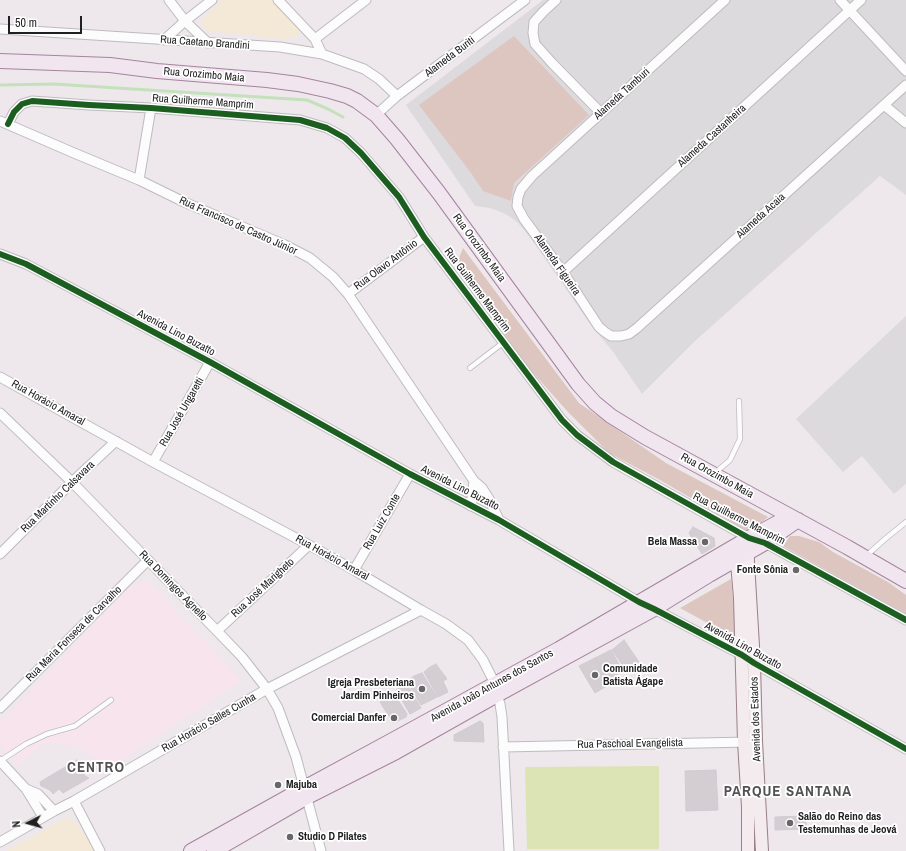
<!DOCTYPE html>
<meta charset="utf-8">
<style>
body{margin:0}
#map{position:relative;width:906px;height:851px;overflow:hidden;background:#eee8ed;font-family:"Archivo Narrow",sans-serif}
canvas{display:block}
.north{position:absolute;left:8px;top:803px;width:40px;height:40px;-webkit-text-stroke:3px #fff;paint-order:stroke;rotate:264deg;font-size:11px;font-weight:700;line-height:16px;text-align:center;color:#202020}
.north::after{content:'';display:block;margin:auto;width:14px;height:18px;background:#202020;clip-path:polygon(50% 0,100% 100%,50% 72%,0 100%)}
.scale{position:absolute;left:8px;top:16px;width:74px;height:18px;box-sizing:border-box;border:2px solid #202020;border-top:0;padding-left:5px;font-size:12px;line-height:14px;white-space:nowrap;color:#202020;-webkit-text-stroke:3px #fff;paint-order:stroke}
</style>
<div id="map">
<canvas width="906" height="851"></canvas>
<div class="north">N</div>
<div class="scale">50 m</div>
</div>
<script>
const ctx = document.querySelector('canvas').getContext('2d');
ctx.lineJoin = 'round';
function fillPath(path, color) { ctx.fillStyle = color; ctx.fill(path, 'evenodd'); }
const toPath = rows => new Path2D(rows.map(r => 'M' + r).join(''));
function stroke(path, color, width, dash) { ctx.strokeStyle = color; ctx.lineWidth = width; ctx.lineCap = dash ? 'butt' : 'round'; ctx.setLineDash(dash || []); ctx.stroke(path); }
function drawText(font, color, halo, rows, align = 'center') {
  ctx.font = font + ' "Archivo Narrow",sans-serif'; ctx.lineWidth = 3.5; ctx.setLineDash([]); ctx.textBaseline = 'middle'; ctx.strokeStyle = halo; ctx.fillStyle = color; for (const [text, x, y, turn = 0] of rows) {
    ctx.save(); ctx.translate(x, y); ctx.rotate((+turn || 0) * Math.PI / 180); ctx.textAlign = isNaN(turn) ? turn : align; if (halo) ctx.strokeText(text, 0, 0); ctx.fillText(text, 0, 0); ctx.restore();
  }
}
fillPath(toPath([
 [543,0,906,0,906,195,880,176,695,341,642,394,614,353,590,324,532,240,518,223,509,216,501,212,490,208,475,206,406,105],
 [906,316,906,484,894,494,862,456,843,472,796,419]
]), '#dddadd');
fillPath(toPath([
 [145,580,153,586,242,681,107,770,77,745,44,743,18,766,4,751,0,745,0,723,125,591,128,588]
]), '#f7e4ed');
fillPath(toPath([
 [514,36,589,115,514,183,511,201,483,191,471,173,419,105],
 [463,248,579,403,666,463,768,517,749,532,660,480,609,453,568,412,527,366,456,266],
 [790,536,799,536,819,542,833,552,888,582,906,595,906,614,783,546],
 [731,579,737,639,680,608]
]), '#ddc6c0');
fillPath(toPath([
 [222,0,274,0,300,29,298,36,285,39,207,31,200,23,213,8],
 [66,818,75,821,90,843,93,851,6,851]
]), '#f4e8d6');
fillPath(toPath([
 [659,766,659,849,527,849,525,767]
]), '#dce3b4');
stroke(toPath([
 [1,85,54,84,307,100,328,109,343,117]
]), '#c4e1bc', 3);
const building = toPath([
 [693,527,714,538,715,546,702,554,689,533,693,527],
 [624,640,639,662,626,670,612,650,624,640],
 [611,650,623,671,609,680,595,658,611,650],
 [595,658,610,684,595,693,579,666,595,658],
 [436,664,447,679,443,681,448,692,438,697,424,672,430,667,436,664],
 [422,673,437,697,421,705,407,681,414,676,422,673],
 [407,684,421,708,410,714,396,690,407,684],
 [394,694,407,714,406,717,393,723,380,702,386,696,394,694],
 [480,721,483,723,484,742,454,741,454,735,480,721],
 [77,760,85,776,89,778,63,793,59,789,53,794,50,790,41,786,40,782,77,760],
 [716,770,718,810,686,811,685,771,716,770],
 [806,816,806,829,775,830,775,817,806,816]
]);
fillPath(building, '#d4ced3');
stroke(building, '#d1cad1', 1);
const service = toPath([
 [470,368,504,342],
 [715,473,730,460,740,439,739,401],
 [866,556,885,539,906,522],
 [0,761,26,744,47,734,75,726,111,700]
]);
const minor = toPath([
 [169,0,185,21,208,43],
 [278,0,315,39,322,54],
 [556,0,543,12,534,22,533,33,535,44,552,63,601,113],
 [725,0,532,176,521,189,518,197,517,206,524,219,563,272,599,327,605,332,611,336,621,336,629,334,637,328,906,85],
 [840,0,906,71],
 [0,29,280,47,322,54,364,69,379,79,397,96],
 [315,39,366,0],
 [164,40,185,21,212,0],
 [884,105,906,123],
 [376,115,397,96,525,0],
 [0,121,74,153,139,180,184,202,285,245,310,258,333,277,348,294,474,481,482,488,489,499,499,520],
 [8,124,14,112,22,104,32,101,89,105,151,108,300,120,327,128,345,138,361,153,399,197,424,237,562,420,577,435,613,462,749,538,765,543,906,620],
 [139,180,151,108],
 [0,254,26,264,210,362,410,474,499,520,639,602,654,609,742,655,754,663,906,749],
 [563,272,861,0],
 [348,294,424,237],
 [0,377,153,462,309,545,354,570,421,610,446,624,468,640,483,660,495,684,497,695,500,704,502,717,509,851],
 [0,413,72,482,217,631,242,657,267,689,278,708,296,757,321,851],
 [153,462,210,362],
 [471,506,474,481],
 [0,554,72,482,116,441],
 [354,570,410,474],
 [217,631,309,545],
 [0,708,148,560],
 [503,747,750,742],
 [0,761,26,789,43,817],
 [26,789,38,794,54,811],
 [74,801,100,851],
 [0,842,54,811,74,801,267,689,421,610]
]);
const secondary = toPath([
 [747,545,754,663,756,741,762,851],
 [736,551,740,598,744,742,748,807,748,851]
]);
const primary = toPath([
 [0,61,110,65,157,71,267,80,298,84,330,91,347,96,357,101,376,115,397,139,439,193,578,384,595,403,611,416,645,437,847,547,906,581],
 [191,851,304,788,389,742,559,649,749,538,790,516],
 [214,851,307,797,396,752,497,695,654,609,709,575,765,543,798,520]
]);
stroke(service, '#bebbbe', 6);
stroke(minor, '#bebbbe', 11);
stroke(secondary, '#998089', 14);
stroke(primary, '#a5849d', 16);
stroke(service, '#fcfcfc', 4.5);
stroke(minor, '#fcfcfc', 9);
stroke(secondary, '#f4ebef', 12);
stroke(primary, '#f1e5f0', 14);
stroke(toPath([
 [8,124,14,112,22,104,32,101,89,105,151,108,300,120,327,128,345,138,361,153,399,197,424,237,562,420,577,435,613,462,749,538,765,543,906,620],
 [0,254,26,264,210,362,410,474,499,520,639,602,654,609,742,655,754,663,906,749]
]), '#1b5e20', 6);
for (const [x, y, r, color] of [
 [705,542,4,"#686668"],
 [796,570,4,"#686668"],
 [595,675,4,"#686668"],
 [422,689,4,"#686668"],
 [394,718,4,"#686668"],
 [278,785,4,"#686668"],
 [790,823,4,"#686668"],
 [290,837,4,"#686668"]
]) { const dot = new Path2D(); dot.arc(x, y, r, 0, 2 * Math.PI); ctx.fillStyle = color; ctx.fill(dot); stroke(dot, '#fff', 1.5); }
drawText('11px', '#202020', '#fff', [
 ["Rua Caetano Brandini",205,43,4],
 ["Alameda Buriti",450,57,-37],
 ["Rua Orozimbo Maia",204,75,5],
 ["Alameda Tamburi",622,94,-42],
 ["Rua Guilherme Mamprim",203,102,4],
 ["Alameda Castanheira",712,136,-42],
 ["Alameda Acaia",761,216,-42],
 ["Rua Francisco de Castro Júnior",238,226,24],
 ["Rua Orozimbo Maia",479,248,54],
 ["Rua Olavo Antônio",386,265,-37],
 ["Alameda Figueira",557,265,55],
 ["Rua Guilherme Mamprim",477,290,53],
 ["Avenida Lino Buzatto",176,333,28],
 ["Rua Horácio Amaral",48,403,29],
 ["Rua José Ungaretti",182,412,-60],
 ["Rua Orozimbo Maia",717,476,29],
 ["Avenida Lino Buzatto",460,488,27],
 ["Rua Martinho Calsavara",58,497,-44],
 ["Rua Guilherme Mamprim",739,519,27],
 ["Rua Luiz Conte",382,522,-60],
 ["Rua Horácio Amaral",332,558,29],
 ["Rua Domingos Agnello",173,586,46],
 ["Rua José Marigheto",263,588,-43],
 ["Rua Maria Fonseca de Carvalho",74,634,-45],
 ["Avenida Lino Buzatto",743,646,29],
 ["Avenida João Antunes dos Santos",492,686,-29],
 ["Avenida dos Estados",756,719,-92],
 ["Rua Horácio Salles Cunha",209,723,-30],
 ["Rua Paschoal Evangelista",630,744,-1]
]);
drawText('bold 11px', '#202020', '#fff', [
 ["Bela Massa",697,542],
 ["Fonte Sônia",788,570],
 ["Comunidade",603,669,"left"],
 ["Batista Ágape",603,682,"left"],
 ["Igreja Presbeteriana",414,683],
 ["Jardim Pinheiros",414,696],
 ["Comercial Danfer",386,718],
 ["Majuba",286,785,"left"],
 ["Salão do Reino das",798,817,"left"],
 ["Testemunhas de Jeová",798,830,"left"],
 ["Studio D Pilates",298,837,"left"]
], 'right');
ctx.letterSpacing = '1px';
drawText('bold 15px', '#535353', '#fff', [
 ["CENTRO",96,768],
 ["PARQUE SANTANA",788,792]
]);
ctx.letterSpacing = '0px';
</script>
